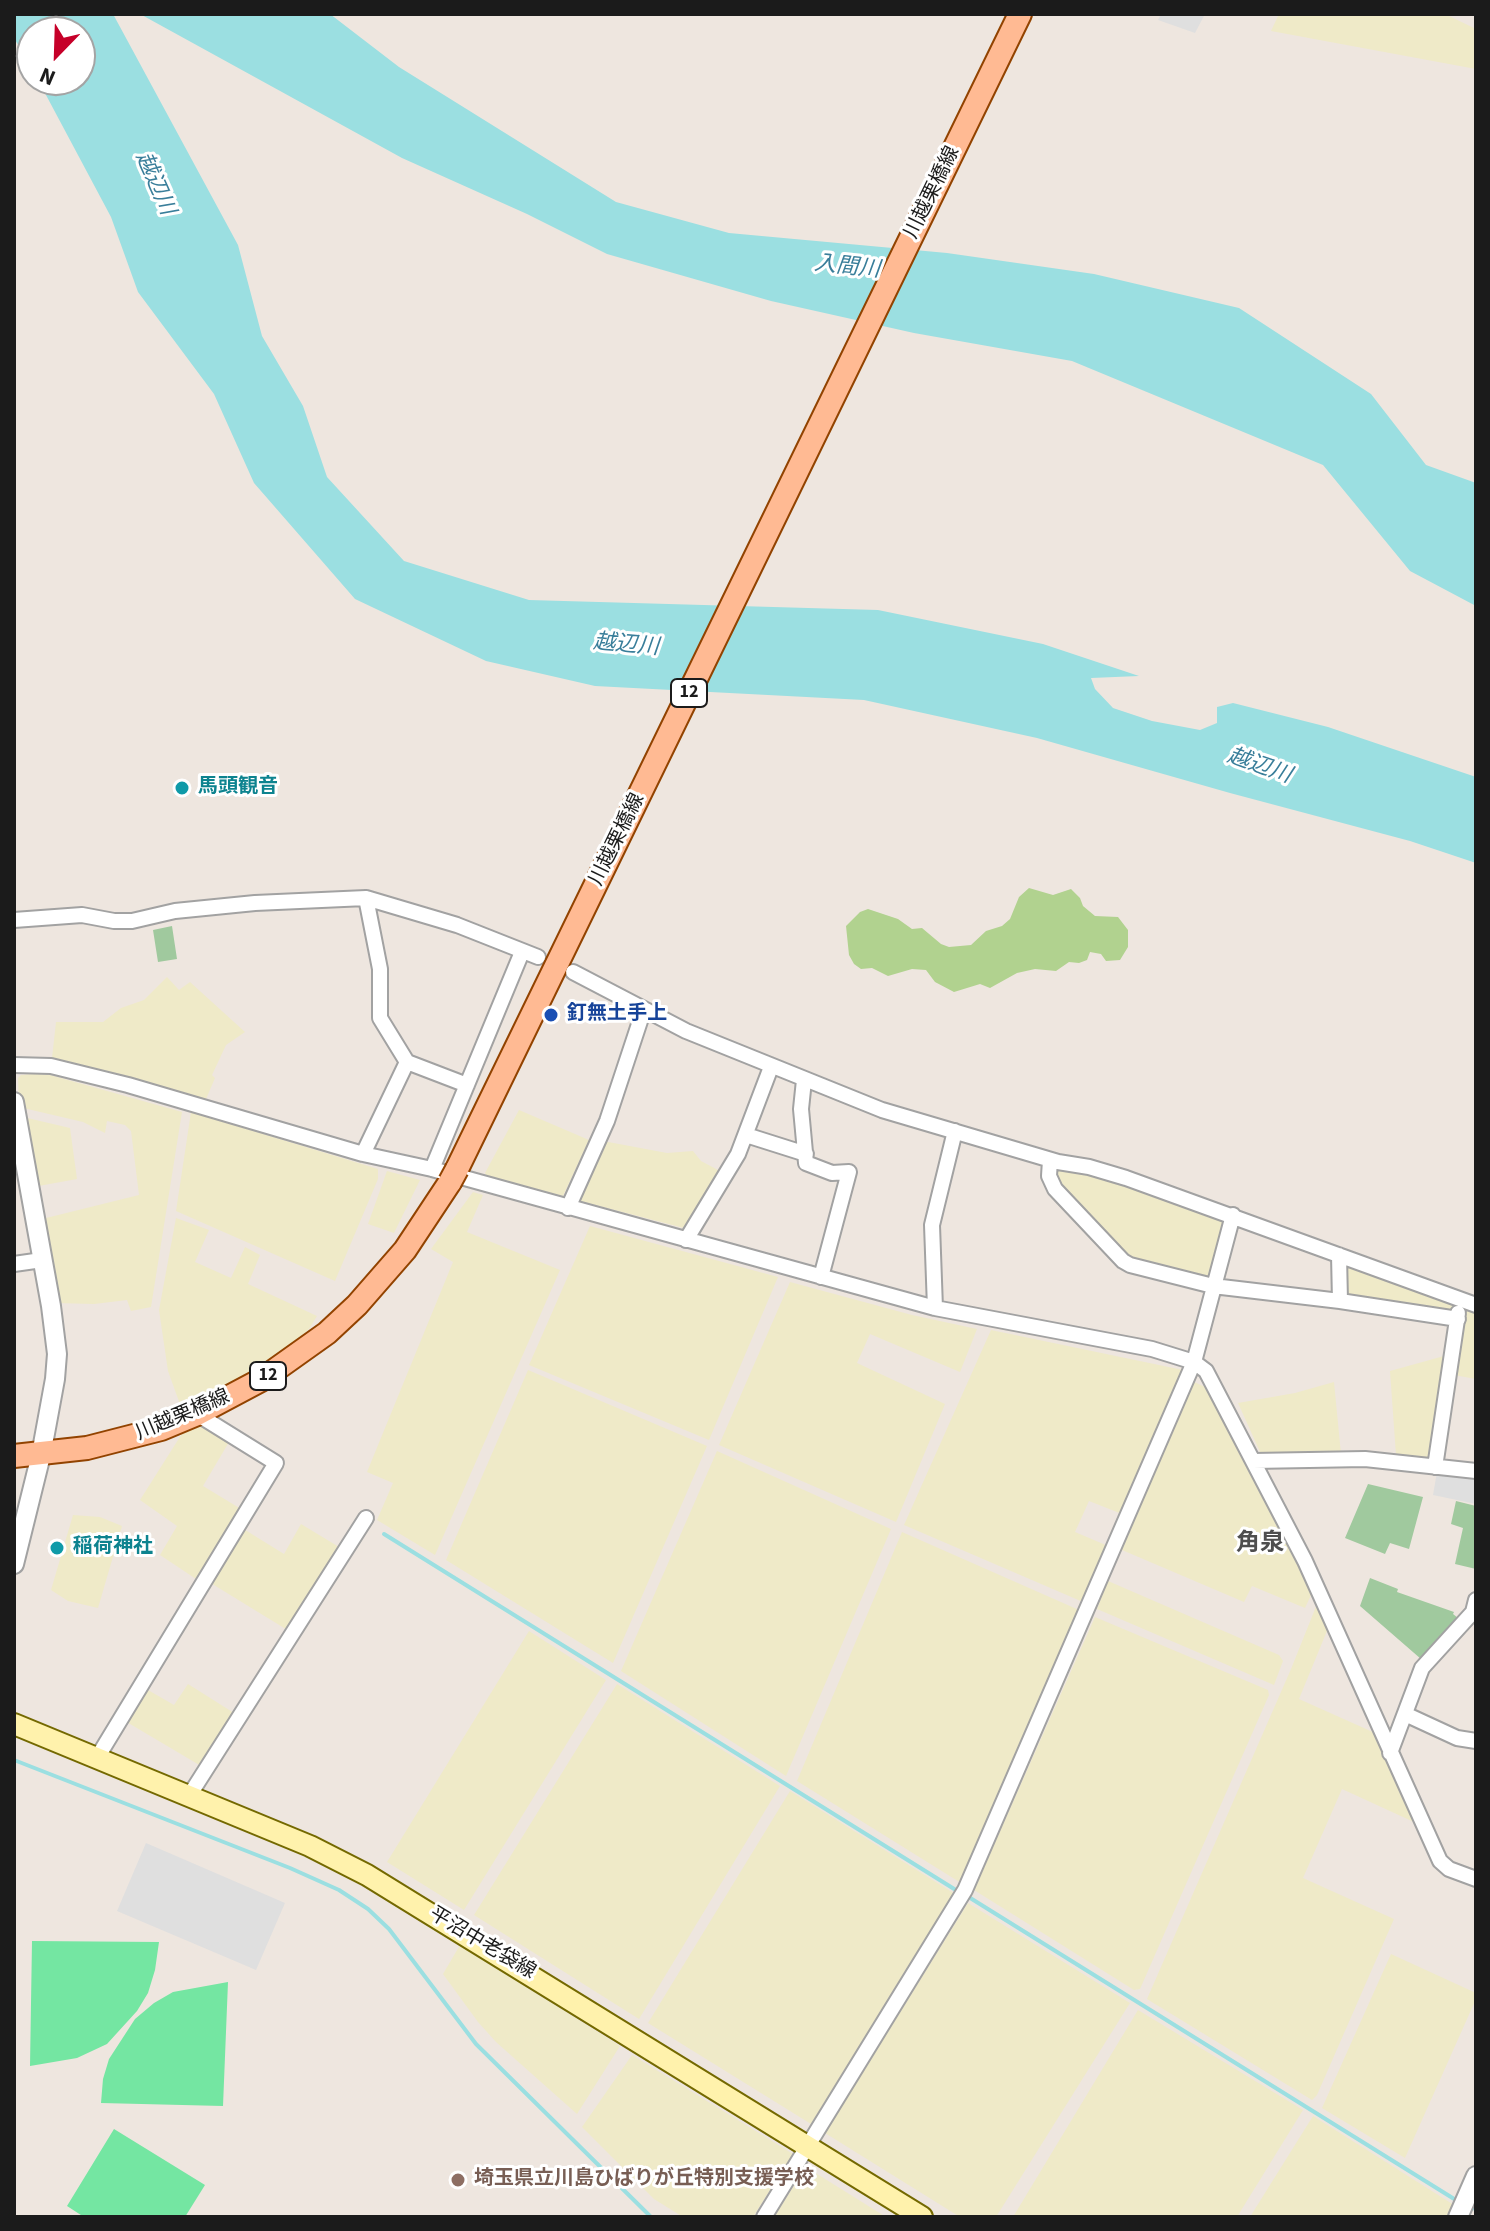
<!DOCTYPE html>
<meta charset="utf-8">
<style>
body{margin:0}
#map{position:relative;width:1490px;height:2231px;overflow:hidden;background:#eee6df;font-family:"Source Sans 3",sans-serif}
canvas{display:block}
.frame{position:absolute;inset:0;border:16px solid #1b1b1b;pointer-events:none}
.north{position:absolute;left:16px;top:16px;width:80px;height:80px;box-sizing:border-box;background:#fff;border:2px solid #a4a4a4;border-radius:50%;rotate:203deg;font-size:22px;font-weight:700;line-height:32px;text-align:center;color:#1b1b1b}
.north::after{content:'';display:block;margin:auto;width:28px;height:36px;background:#c60029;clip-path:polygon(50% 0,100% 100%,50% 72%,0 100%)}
</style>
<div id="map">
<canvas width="1490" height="2231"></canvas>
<div class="frame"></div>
<div class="north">N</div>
</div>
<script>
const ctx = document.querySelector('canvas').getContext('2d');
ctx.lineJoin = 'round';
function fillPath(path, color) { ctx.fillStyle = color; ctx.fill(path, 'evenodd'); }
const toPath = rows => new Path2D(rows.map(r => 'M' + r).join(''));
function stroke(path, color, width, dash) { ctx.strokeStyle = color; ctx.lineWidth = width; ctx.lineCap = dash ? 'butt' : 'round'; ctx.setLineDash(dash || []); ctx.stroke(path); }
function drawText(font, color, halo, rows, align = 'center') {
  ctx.font = font + ' "Source Sans 3","Noto Sans JP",sans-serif'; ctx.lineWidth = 6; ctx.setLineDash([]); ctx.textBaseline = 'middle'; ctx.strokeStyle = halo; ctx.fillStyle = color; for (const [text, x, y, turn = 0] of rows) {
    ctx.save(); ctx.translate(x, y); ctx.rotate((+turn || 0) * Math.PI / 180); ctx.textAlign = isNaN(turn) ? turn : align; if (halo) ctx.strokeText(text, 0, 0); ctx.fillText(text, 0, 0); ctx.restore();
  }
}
fillPath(toPath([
 [1279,14,1445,14,1476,29,1476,69,1271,31],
 [167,977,179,990,190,982,245,1032,226,1045,212,1075,215,1078,206,1099,52,1058,56,1022,103,1022,121,1008,144,1000],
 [43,1073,182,1112,151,1307,131,1311,127,1300,94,1304,55,1303,42,1219,139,1195,131,1131,125,1125,107,1121,105,1133,83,1122,19,1107,18,1078,21,1075],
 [519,1110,589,1140,563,1196,487,1177,485,1173],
 [191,1112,378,1169,378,1179,335,1281,176,1211],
 [23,1117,70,1128,77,1179,33,1187],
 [603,1141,667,1153,693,1151,701,1161,720,1171,688,1227,684,1228,580,1201,579,1195],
 [1058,1166,1091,1173,1225,1220,1211,1278,1129,1257,1066,1194,1054,1177,1055,1169],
 [387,1171,420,1180,394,1233,368,1224],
 [473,1192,483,1195,467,1232,560,1270,435,1555,377,1520,393,1483,367,1472,453,1262,431,1249],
 [176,1218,209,1230,195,1262,231,1278,245,1247,260,1255,248,1284,317,1316,309,1329,292,1345,258,1369,181,1407,168,1371,159,1310],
 [590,1226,778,1277,709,1440,529,1365],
 [1346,1264,1449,1298,1453,1304,1451,1313,1346,1298],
 [790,1282,912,1315,977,1329,960,1372,870,1334,857,1363,945,1404,896,1522,719,1445],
 [1465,1307,1476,1309,1476,1379,1454,1375],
 [991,1330,1183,1370,1122,1514,1089,1501,1075,1532,1108,1546,1083,1602,904,1525],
 [1444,1356,1430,1456,1426,1459,1396,1455,1390,1371],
 [528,1370,707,1446,613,1663,446,1560],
 [1192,1381,1205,1387,1312,1593,1305,1608,1252,1586,1244,1602,1122,1550],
 [1334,1382,1341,1454,1261,1454,1238,1403,1295,1393],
 [202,1425,229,1442,203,1486,241,1509,196,1579,160,1555,177,1526,140,1500,183,1432],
 [717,1451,891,1529,786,1776,621,1671],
 [73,1515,100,1517,122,1526,98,1608,68,1601,51,1590],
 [301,1524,339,1547,289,1631,209,1582,242,1528,284,1554],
 [902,1532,1079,1610,961,1883,797,1781],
 [1108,1581,1279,1655,1283,1661,1274,1685,1097,1609],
 [1317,1604,1329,1626,1299,1699,1375,1733,1416,1823,1342,1789,1303,1878,1394,1919,1317,2095,1312,2100,1147,1999,1291,1669],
 [1095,1617,1268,1690,1269,1695,1140,1989,1134,1990,974,1890],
 [529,1631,606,1680,464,1910,387,1862],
 [188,1684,234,1713,201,1766,125,1721,142,1691,148,1690,174,1705],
 [617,1684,780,1786,639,2019,474,1915],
 [790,1791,955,1894,811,2124,648,2023],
 [968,1903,1130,2003,996,2217,960,2217,825,2133],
 [460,1945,620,2046,577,2114,496,2042,478,2022,443,1974],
 [1391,1954,1476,1993,1476,1999,1405,2158,1322,2108],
 [1138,2010,1303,2110,1237,2217,1013,2217],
 [632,2055,793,2154,753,2217,683,2217,654,2199,582,2127],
 [1313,2116,1454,2205,1449,2217,1250,2217],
 [806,2167,886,2217,774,2217]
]), '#efeac8');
fillPath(toPath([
 [1029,888,1053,895,1071,889,1080,898,1083,906,1095,916,1118,917,1128,930,1128,947,1120,960,1106,961,1101,954,1090,952,1087,960,1079,963,1069,962,1056,971,1035,969,1017,973,990,988,980,984,954,992,935,982,926,970,912,969,888,976,872,968,861,969,854,964,849,955,846,926,860,912,868,909,898,919,912,929,922,928,941,944,949,947,971,945,986,931,1002,926,1010,919,1019,897]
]), '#b1d28f');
fillPath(toPath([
 [172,926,177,959,158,962,153,930],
 [1368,1484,1423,1497,1409,1549,1390,1543,1385,1554,1345,1538],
 [1456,1501,1476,1506,1476,1569,1455,1564,1463,1528,1451,1524],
 [1370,1578,1398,1589,1397,1592,1454,1612,1453,1614,1458,1618,1421,1659,1360,1606]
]), '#a0c99e');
fillPath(toPath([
 [32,1941,159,1942,155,1970,148,1993,137,2011,107,2044,77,2058,30,2066],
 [228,1982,223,2106,101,2103,103,2079,109,2059,135,2019,154,2003,173,1992],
 [114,2129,205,2185,185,2217,84,2217,67,2206]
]), '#74e6a2');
fillPath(toPath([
 [1161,14,1205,14,1195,33,1158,20],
 [1437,1472,1476,1478,1476,1504,1433,1495],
 [146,1843,285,1903,256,1970,117,1911]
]), '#dfdfdf');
fillPath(toPath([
 [14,14,113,14,238,245,262,336,303,406,327,477,404,561,529,600,878,610,1043,644,1139,676,1091,678,1095,689,1113,708,1152,721,1200,730,1217,723,1217,707,1233,703,1328,727,1476,777,1476,863,1410,841,1230,793,1037,738,864,700,595,686,486,661,355,599,254,483,214,394,138,292,111,217,38,80,80,80,80,32,32,32,32,69,14,38],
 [140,14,330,14,399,67,616,202,729,233,947,253,1094,274,1239,308,1371,394,1426,465,1476,483,1476,606,1410,571,1323,465,1072,361,914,333,771,301,607,254,527,214,402,158]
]), '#9bdfe1');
stroke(toPath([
 [384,1534,959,1892],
 [14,1760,290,1868,339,1890,368,1909,389,1929,476,2044,651,2217],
 [967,1896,1459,2202],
 [1467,2206,1476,2209]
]), '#9bdfe1', 4);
const minor = toPath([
 [14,920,82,915,114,921,132,921,175,911,255,903,366,898,457,925,538,957],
 [573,972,686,1031,882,1110,1058,1162,1089,1167,1126,1178,1476,1305],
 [407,1062,467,1085],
 [14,1065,51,1066,128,1085,363,1154,432,1169,935,1308,1152,1349,1194,1362,1206,1371,1305,1561,1440,1861,1449,1869,1476,1879],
 [804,1080,801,1109,806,1163,832,1173,849,1172,821,1277],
 [746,1135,806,1154],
 [363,1154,407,1062,380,1018,380,969,366,898],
 [1050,1160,1049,1176,1055,1189,1123,1261,1130,1265,1213,1286,1340,1301,1458,1319],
 [432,1169,522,952],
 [568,1208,607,1121,644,1009],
 [686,1240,738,1154,771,1067],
 [1339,1255,1340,1301],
 [14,1264,42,1260],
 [935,1308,932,1225,955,1131],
 [1253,1461,1365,1459,1476,1471],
 [1435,1467,1458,1313],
 [1405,1714,1457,1738,1476,1741],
 [1390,1753,1422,1668,1473,1612,1476,1600],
 [97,1758,276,1463,197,1414],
 [189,1796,366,1518],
 [764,2217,965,1890,1194,1362,1233,1215]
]);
const tertiary = toPath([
 [14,1102,51,1306,57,1354,55,1379,41,1455,14,1564],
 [1458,2217,1476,2176]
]);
const secondary = toPath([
 [14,1724,310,1846,367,1875,922,2217]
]);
const primary = toPath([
 [457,1169,1020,14],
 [14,1456,87,1448,161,1429,197,1414,261,1380,327,1333,357,1305,405,1250,450,1182]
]);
stroke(minor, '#a2a2a2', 18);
stroke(tertiary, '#a2a2a2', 22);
stroke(secondary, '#746900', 24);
stroke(primary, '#924300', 26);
stroke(minor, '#fff', 14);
stroke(tertiary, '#fff', 18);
stroke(secondary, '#fff2ac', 20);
stroke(primary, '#ffba93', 22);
const primaryBridge = toPath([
 [450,1182,457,1169]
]);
stroke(primaryBridge, '#924300', 26, []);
stroke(primaryBridge, '#ffba93', 22);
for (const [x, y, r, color] of [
 [182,788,8,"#0f9aa8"],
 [551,1015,8,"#1a4fb4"],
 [57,1548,8,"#0f9aa8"],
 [458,2180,8,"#8d6e63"]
]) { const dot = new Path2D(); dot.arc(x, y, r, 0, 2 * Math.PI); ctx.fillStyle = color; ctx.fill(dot); stroke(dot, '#fff', 3); }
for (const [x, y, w] of [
 [689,693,36],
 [268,1376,36]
]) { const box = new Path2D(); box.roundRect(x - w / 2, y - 14, w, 28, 6); ctx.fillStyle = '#fff'; ctx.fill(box); stroke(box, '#1b1b1b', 2); }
drawText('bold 18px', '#1b1b1b', null, [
 ["12",689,693],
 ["12",268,1376]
]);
drawText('20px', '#1b1b1b', '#fff', [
 ["川越栗橋線",933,193,-64],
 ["川越栗橋線",618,840,-64],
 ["川越栗橋線",183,1416,-23],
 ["平沼中老袋線",482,1944,31]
]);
drawText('bold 20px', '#0d838f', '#fff', [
 ["馬頭観音",198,788],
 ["稲荷神社",73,1548]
], 'left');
drawText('bold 20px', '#164399', '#fff', [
 ["釘無土手上",567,1015]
], 'left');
drawText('bold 20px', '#785e54', '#fff', [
 ["埼玉県立川島ひばりが丘特別支援学校",474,2180]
], 'left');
drawText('italic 22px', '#397e9a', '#fff', [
 ["越辺川",154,184,66],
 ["入間川",847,268,6],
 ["越辺川",626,646,5],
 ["越辺川",1259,767,19]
]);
drawText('bold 24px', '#4e4e4e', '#fff', [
 ["角泉",1260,1545]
]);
</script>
